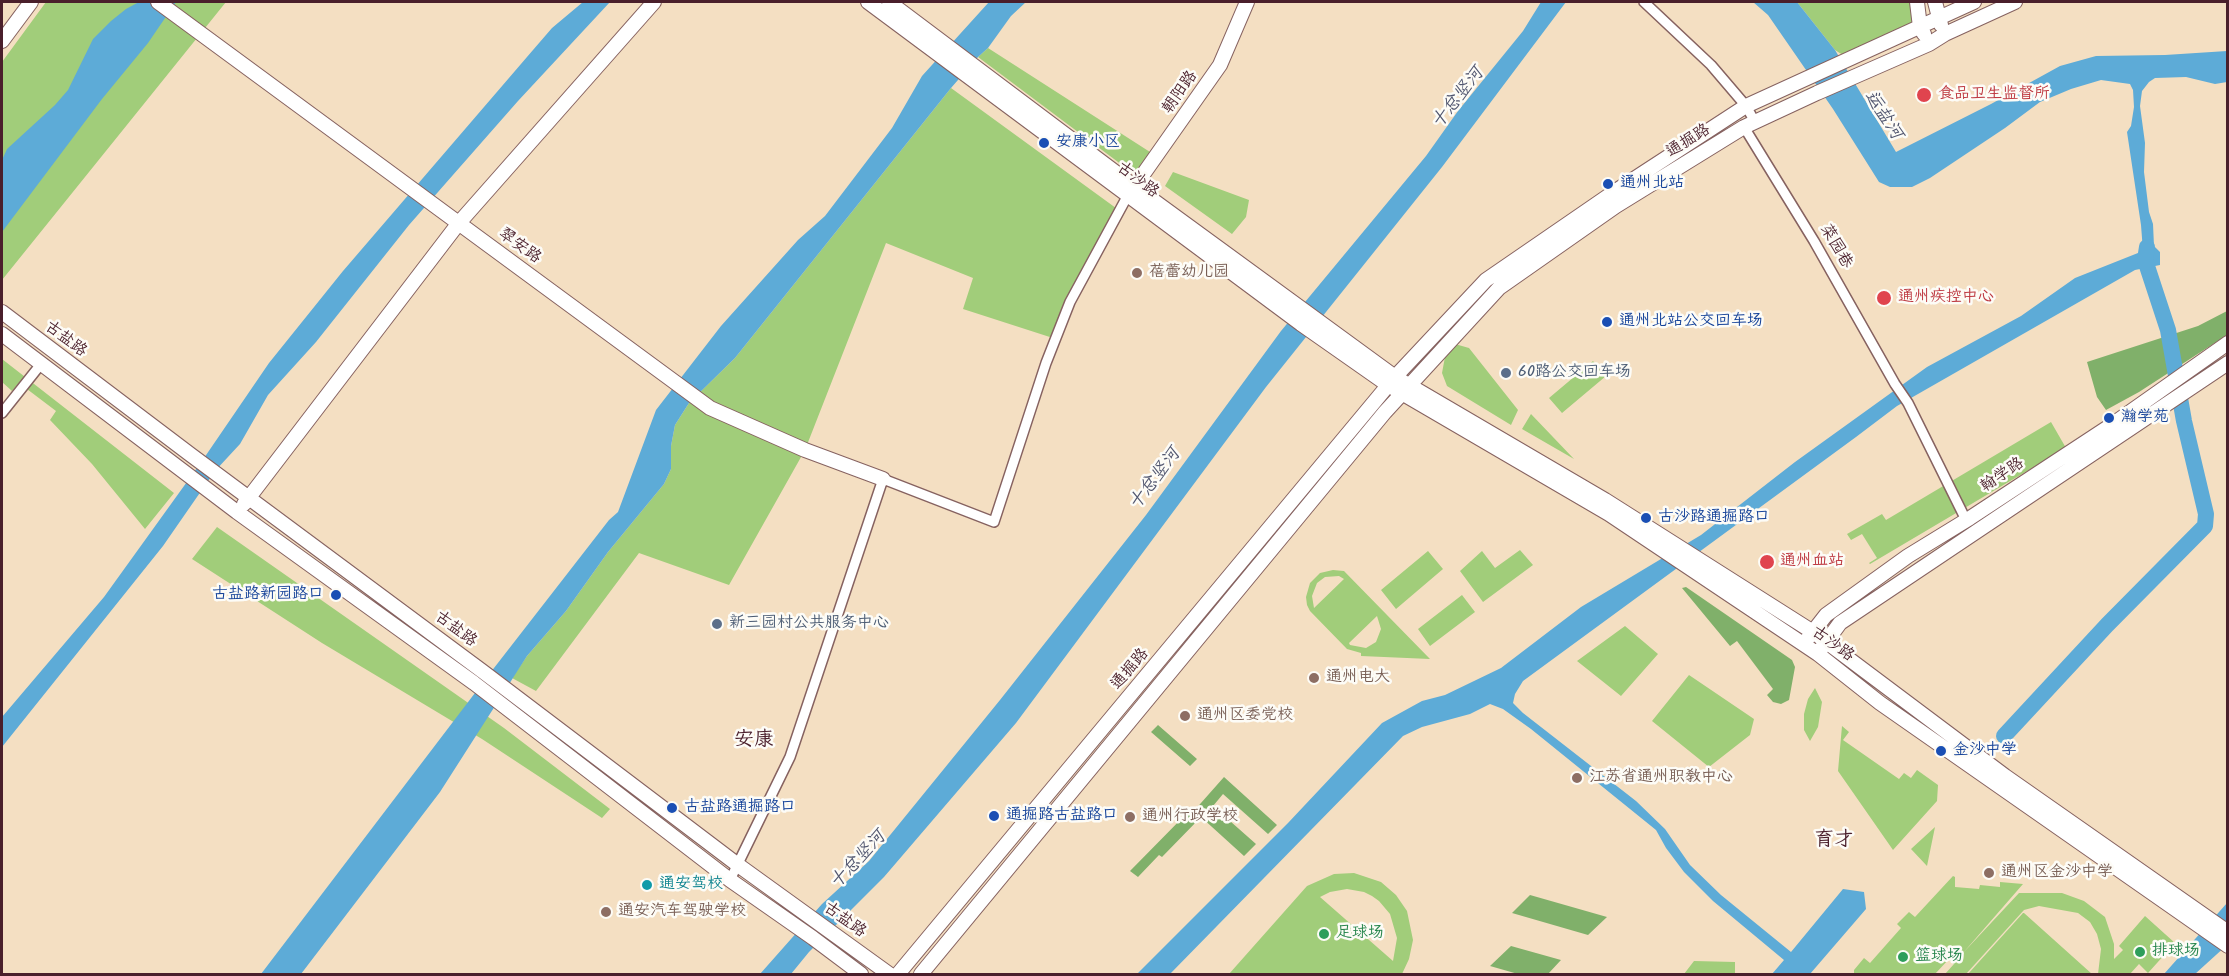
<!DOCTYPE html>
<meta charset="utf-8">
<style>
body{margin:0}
#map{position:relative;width:2229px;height:976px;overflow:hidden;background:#f4dfc2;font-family:Kalam,sans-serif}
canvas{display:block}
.frame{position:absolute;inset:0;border:3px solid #4a1f2b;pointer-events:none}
</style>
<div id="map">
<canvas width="2229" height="976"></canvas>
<div class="frame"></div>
</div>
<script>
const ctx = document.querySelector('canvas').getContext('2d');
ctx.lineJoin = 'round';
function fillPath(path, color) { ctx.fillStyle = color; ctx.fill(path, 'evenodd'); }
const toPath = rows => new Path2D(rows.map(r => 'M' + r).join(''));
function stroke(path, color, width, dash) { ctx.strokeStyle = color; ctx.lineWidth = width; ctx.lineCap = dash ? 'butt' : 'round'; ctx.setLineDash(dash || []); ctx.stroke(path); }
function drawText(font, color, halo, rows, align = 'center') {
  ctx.font = font + ' Kalam,"LXGW WenKai TC",sans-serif'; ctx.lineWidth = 5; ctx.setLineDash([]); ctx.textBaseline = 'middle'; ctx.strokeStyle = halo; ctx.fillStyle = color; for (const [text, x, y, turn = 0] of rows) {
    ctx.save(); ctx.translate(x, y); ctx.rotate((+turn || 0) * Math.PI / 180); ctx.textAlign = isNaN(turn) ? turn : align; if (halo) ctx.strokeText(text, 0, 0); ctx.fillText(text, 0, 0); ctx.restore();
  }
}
fillPath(toPath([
 [46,2,226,2,2,280,2,62],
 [1797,2,1917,2,1920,27,1849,59,1835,50],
 [988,48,1150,152,1134,174,978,57],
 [951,88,1120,211,1056,339,963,309,973,278,886,243,805,450,729,585,639,553,536,691,512,678,527,656,566,611,608,552,664,484,671,469,671,446,675,425,689,403,735,358],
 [1173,172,1249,200,1246,217,1232,234,1165,186],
 [1455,344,1469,348,1518,410,1511,425,1447,386,1442,373,1445,357],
 [2,359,174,493,145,529,92,464,50,420,56,411,19,383,12,391,2,382],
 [1593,361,1606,376,1562,413,1549,398],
 [1531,414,1574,459,1522,429],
 [2051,422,2066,448,1870,564,1869,563,1877,558,1862,534,1851,540,1847,534,1882,514,1886,520],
 [217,527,504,728,610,809,602,818,482,739,322,643,192,559],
 [1520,550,1533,565,1483,602,1460,571,1482,551,1495,568],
 [1428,551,1443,569,1396,609,1381,590],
 [1333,570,1344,571,1430,659,1361,656,1361,653,1347,649,1310,611,1307,605,1306,597,1310,583,1320,573],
 [1339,576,1344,579,1314,608,1312,596,1317,583,1325,577],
 [1377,616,1381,629,1376,642,1366,648,1350,645,1349,643],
 [1462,595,1475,612,1430,646,1418,629],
 [1625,626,1658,654,1621,696,1577,661],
 [1689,675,1754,719,1750,735,1709,767,1652,721],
 [1815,688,1822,702,1818,727,1810,741,1804,730,1804,714,1808,699],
 [1842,726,1849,732,1843,740,1899,779,1904,773,1911,778,1917,770,1938,785,1937,801,1893,850,1838,771],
 [1935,827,1927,866,1911,849],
 [1354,873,1381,882,1396,895,1407,911,1413,940,1409,959,1402,974,1229,974,1307,886,1334,874],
 [1347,889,1364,892,1372,896,1379,901,1390,914,1397,938,1393,961,1320,897,1330,892],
 [1953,876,1955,877,1955,887,1979,889,1980,885,2000,887,2000,882,2023,884,1963,953,2019,893,2062,893,2084,901,2105,917,2114,944,2114,959,2123,950,2119,946,2145,916,2175,943,2148,973,2139,964,2130,974,2098,974,2101,949,2097,934,2090,922,2078,913,2039,906,2024,910,1966,974,1945,974,1954,964,1949,959,1935,974,1854,974,1854,970,1864,958,1870,963,1901,928,1897,924,1909,912,1915,917],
 [2023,913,2024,913,2092,974,1968,974],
 [1694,961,1735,962,1735,974,1684,974]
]), '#a1cd7a');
fillPath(toPath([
 [2227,311,2227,335,2139,392,2106,410,2097,397,2087,362,2198,326],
 [1686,587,1792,660,1795,667,1789,700,1781,704,1773,702,1767,695,1773,689,1737,641,1730,646,1682,588],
 [1158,725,1197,759,1190,766,1151,732],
 [1224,777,1277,825,1268,834,1223,794,1213,806,1256,844,1244,856,1201,817,1162,857,1159,855,1138,877,1130,871,1190,810,1193,812],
 [1530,895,1607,917,1588,935,1512,913],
 [1511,946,1561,960,1548,974,1518,974,1490,966]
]), '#80b06a');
fillPath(toPath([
 [139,2,176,2,148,43,102,99,2,232,2,160,7,149,55,105,68,90,93,39,111,21,126,9],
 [583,2,610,2,518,101,409,225,316,342,268,395,240,444,215,471,163,546,2,747,2,717,104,597,202,461,269,363,343,271,533,50,552,28],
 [989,2,1026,2,1011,16,988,48,978,57,951,88,735,358,689,403,675,425,671,446,671,469,664,484,608,552,566,611,527,656,440,792,301,974,261,974,494,668,609,520,618,512,656,410,721,326,798,240,825,216,892,128,922,76],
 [1541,2,1566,2,1442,167,1266,387,1016,723,884,877,809,952,791,974,760,974,822,904,869,861,1000,700,1146,515,1281,331,1426,156,1458,111,1523,31],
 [1753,2,1797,2,1835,50,1896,152,1991,104,2060,66,2096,56,2165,55,2227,51,2227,82,2215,84,2186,77,2155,78,2149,82,2142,91,2140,106,2145,143,2144,172,2149,212,2153,224,2154,246,2160,252,2160,265,2135,270,1897,406,1856,437,1523,681,1515,694,1513,703,1523,713,1636,801,1665,829,1690,865,1721,895,1791,952,1843,889,1864,892,1866,909,1810,974,1772,974,1784,960,1713,901,1684,872,1666,848,1656,830,1531,729,1503,709,1490,704,1470,714,1422,727,1403,736,1170,974,1137,974,1288,823,1382,723,1422,701,1445,695,1501,668,1581,607,1701,535,1795,462,1927,367,2021,316,2075,278,2143,251,2141,225,2127,132,2131,126,2134,107,2133,90,2130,84,2101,80,2071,89,2040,102,2005,128,1930,178,1912,187,1890,187,1879,182,1833,109,1768,15],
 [2227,903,2227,945,2195,974,2164,974]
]), '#5dabd7');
stroke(toPath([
 [2004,736,2107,625,2205,526,2206,514,2184,421,2168,330,2145,260,2147,247]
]), '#5dabd7', 16);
const street = toPath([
 [1644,2,1711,65,1746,106,1755,122],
 [1744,127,1814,241,1895,384,1908,403,1966,520],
 [2,413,41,364],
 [883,479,994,522,1046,363,1070,302,1128,195],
 [730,880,790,757,883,479]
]);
const secondary = toPath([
 [158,2,710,408,805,450,883,479],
 [868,2,1301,324,1388,385,1609,514,1818,654,1880,703,2228,946],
 [889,2,1135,187,1395,377,1605,500,1813,632,2005,776,2228,932],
 [1917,2,1920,27,1924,34],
 [1935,2,1941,25],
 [2,41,31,2],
 [1130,193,1220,65,1247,2],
 [2,312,191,455,482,671,738,865,889,974],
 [2,334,237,512,474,683,730,880,813,938,861,974],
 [244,504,458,224,654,2],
 [1808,638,1826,615,1908,556,1970,518,2113,424,2228,343],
 [1821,649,1840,623,2228,363],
 [898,974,1395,377,1486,280,1614,192,1746,106,1974,2],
 [921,974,1385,412,1499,288,1616,206,1744,127,1817,93,1929,44,1945,34,2015,2]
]);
stroke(street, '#866260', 12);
stroke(secondary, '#866260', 16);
stroke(street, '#fff', 9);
stroke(secondary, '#fff', 14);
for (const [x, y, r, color] of [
 [1924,95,8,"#e0444e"],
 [1044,143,6,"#1a4fb4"],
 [1608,184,6,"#1a4fb4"],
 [1137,273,6,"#8d6e63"],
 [1884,298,8,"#e0444e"],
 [1607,322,6,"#1a4fb4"],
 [1506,373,6,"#5c6f8a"],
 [2109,418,6,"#1a4fb4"],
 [1646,518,6,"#1a4fb4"],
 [1767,562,8,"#e0444e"],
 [336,595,6,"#1a4fb4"],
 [717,624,6,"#5c6f8a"],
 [1314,678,6,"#8d6e63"],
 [1185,716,6,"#8d6e63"],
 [1941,751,6,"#1a4fb4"],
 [1577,778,6,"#8d6e63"],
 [672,808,6,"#1a4fb4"],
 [994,816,6,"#1a4fb4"],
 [1130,817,6,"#8d6e63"],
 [1989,873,6,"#8d6e63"],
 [647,885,6,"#0f9aa8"],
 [606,912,6,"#8d6e63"],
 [1324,934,6,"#2e9e5b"],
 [2140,952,6,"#2e9e5b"],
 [1903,957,6,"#2e9e5b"]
]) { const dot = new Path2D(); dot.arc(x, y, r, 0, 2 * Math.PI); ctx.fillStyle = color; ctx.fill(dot); stroke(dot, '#fdfcf7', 2); }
drawText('16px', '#4a1f2b', '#fdfcf7', [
 ["朝阳路",1181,93,-55],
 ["通掘路",1689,142,-32],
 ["古沙路",1137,181,37],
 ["翠安路",519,247,36],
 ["菜园巷",1835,247,60],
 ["古盐路",65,340,37],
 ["翰学路",2003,476,-34],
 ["古盐路",455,630,37],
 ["古沙路",1832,645,36],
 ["通掘路",1131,670,-50],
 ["古盐路",844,921,36]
]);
drawText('16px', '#be3a42', '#fdfcf7', [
 ["食品卫生监督所",1938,95],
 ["通州疾控中心",1898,298],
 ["通州血站",1780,562]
], 'left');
drawText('16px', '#164399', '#fdfcf7', [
 ["安康小区",1056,143],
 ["通州北站",1620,184],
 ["通州北站公交回车场",1619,322],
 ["瀚学苑",2121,418],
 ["古沙路通掘路口",1658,518],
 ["古盐路新园路口",324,595,"right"],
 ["金沙中学",1953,751],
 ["古盐路通掘路口",684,808],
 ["通掘路古盐路口",1006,816]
], 'left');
drawText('16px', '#785e54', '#fdfcf7', [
 ["蓓蕾幼儿园",1149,273],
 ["通州电大",1326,678],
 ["通州区委党校",1197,716],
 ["江苏省通州职教中心",1589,778],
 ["通州行政学校",1142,817],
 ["通州区金沙中学",2001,873],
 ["通安汽车驾驶学校",618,912]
], 'left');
drawText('16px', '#4e5e75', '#fdfcf7', [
 ["60路公交回车场",1518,373],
 ["新三园村公共服务中心",729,624]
], 'left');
drawText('16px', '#0d838f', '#fdfcf7', [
 ["通安驾校",659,885]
], 'left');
drawText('16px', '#27864d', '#fdfcf7', [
 ["足球场",1336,934],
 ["排球场",2152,952],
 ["篮球场",1915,957]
], 'left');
drawText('italic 18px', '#525770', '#fdfcf7', [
 ["十总竖河",1459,99,-52],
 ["运盐河",1882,116,57],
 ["十总竖河",1156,480,-53],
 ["十总竖河",859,861,-47]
]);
drawText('20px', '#4a1f2b', '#fdfcf7', [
 ["安康",754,742],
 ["育才",1834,842]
]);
</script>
